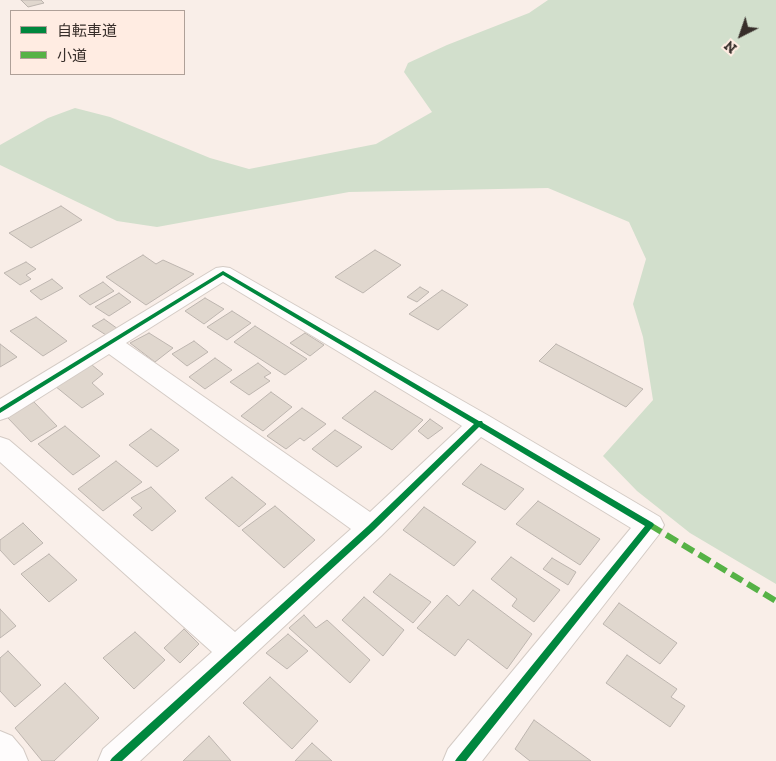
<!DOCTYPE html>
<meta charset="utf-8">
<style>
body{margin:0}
#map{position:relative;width:776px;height:761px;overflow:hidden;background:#f9eee8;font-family:"Zilla Slab","Noto Sans JP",serif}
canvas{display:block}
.legend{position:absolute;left:10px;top:10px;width:175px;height:65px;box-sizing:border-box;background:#ffece2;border:1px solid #afa098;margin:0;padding:6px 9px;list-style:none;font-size:15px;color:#372e2a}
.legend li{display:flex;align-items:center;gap:10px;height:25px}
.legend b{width:25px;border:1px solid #afa098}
.north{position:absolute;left:716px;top:10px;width:50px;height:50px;-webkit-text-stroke:4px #ffece2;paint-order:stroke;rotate:221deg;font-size:14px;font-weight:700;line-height:20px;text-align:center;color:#372e2a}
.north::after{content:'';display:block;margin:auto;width:18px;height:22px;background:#372e2a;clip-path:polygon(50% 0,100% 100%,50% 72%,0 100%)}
</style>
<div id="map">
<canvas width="776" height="761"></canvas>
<ul class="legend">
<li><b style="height:6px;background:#00873e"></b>自転車道</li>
<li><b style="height:6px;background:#56b246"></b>小道</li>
</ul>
<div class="north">N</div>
</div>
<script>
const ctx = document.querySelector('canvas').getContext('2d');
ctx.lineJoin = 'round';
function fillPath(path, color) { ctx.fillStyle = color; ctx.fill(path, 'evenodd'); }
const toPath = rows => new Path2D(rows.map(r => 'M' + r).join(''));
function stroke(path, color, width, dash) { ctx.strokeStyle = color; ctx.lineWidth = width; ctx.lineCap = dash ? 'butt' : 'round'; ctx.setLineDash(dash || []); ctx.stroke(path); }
fillPath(toPath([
 [548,0,776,0,776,584,690,533,637,491,603,456,653,400,643,337,633,304,646,259,629,222,548,188,349,192,157,227,117,221,0,165,0,145,48,118,75,108,110,117,210,158,249,169,376,144,432,112,404,72,408,63,447,45,529,13]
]), '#d2dfcc');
const building = toPath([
 [21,0,41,0,44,3,28,7,21,0],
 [61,206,82,220,31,248,9,233,61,206],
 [375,250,401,265,363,293,335,277,375,250],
 [143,255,156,264,163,260,194,274,146,305,106,277,143,255],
 [26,262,36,269,26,275,31,279,20,285,4,273,26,262],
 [52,279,63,288,41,300,30,291,52,279],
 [103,282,114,291,90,305,79,296,103,282],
 [420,287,429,292,417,302,407,297,420,287],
 [442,290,468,305,438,330,409,314,442,290],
 [119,293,131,302,109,316,95,307,119,293],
 [205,298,224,309,204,324,185,311,205,298],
 [232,311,251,323,227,340,207,327,232,311],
 [36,317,67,341,43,356,10,331,36,317],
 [104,319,118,329,106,335,92,326,104,319],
 [255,326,307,359,285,375,234,342,255,326],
 [149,333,173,348,155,362,130,343,149,333],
 [305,333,324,345,310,356,290,343,305,333],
 [194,341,208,352,187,366,172,354,194,341],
 [0,344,17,357,0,367,0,344],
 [556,344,643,389,626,407,539,361,556,344],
 [215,358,232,370,205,389,189,377,215,358],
 [258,363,271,373,264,377,270,381,249,395,230,382,258,363],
 [92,365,103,374,92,383,104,394,82,408,55,386,92,365],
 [375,391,423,420,392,450,342,418,375,391],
 [271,392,292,407,263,431,241,416,271,392],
 [34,402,57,426,31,442,7,417,34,402],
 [302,408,326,424,304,441,300,438,286,449,267,436,302,408],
 [430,419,443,428,428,439,418,431,430,419],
 [65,426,100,456,73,475,38,444,65,426],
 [151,429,179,450,157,467,129,445,151,429],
 [335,430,362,447,337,467,312,449,335,430],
 [116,461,142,482,103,511,78,489,116,461],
 [481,464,524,489,505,510,462,484,481,464],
 [232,477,266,504,239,527,205,498,232,477],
 [151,487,176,511,152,531,133,515,142,508,131,498,151,487],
 [538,501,600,539,580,565,516,524,538,501],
 [275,506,315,540,284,568,242,530,275,506],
 [424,507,476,542,454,566,403,530,424,507],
 [23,523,43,543,14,565,0,550,0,540,23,523],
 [49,554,77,580,49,602,21,574,49,554],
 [511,557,560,590,534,622,512,606,517,599,491,579,511,557],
 [552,558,576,572,568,585,543,569,552,558],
 [390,574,431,602,413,623,373,592,390,574],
 [473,590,532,634,507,669,468,639,455,656,417,628,447,595,459,606,473,590],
 [364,597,404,630,383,656,342,620,364,597],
 [619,603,677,643,660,664,603,624,619,603],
 [0,609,16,626,0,638,0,609],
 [304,615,316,628,327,620,370,660,350,683,289,628,304,615],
 [184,629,199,644,180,663,164,648,184,629],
 [135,632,165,660,134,689,103,658,135,632],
 [288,634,308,651,287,669,266,653,288,634],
 [8,651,41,685,15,707,0,691,0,658,8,651],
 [627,655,677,689,671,697,685,706,670,727,606,683,627,655],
 [270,677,318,721,292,749,243,703,270,677],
 [65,683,99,718,54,761,42,761,15,728,65,683],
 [534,720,591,761,530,761,515,749,534,720],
 [209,736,231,761,183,761,209,736],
 [312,743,332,761,295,761,312,743]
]);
fillPath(building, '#e0d7ce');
stroke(building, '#bdb5af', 1);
const street = toPath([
 [223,267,230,268,489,416,660,517,664,525,660,533,482,761,443,761,448,749,631,528,481,437,381,536,140,761,98,761,103,749,212,652,0,462,0,437,9,440,235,632,351,529,109,354,9,417,0,420,0,399,216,268,223,267],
 [223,282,462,426,370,512,126,343,223,282],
 [0,731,12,736,23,749,28,761,0,761,0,731]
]);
stroke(street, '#d4cbc5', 2);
fillPath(street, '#fefcfc');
stroke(toPath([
 [650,525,776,601]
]), '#56b246', 6, [13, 6]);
fillPath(toPath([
 [223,271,479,421,482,421,483,423,653,523,654,525,466,761,455,761,457,758,645,526,479,427,374,530,122,761,110,761,112,758,368,526,474,424,223,275,0,413,0,408,223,271]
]), '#00873e');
</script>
